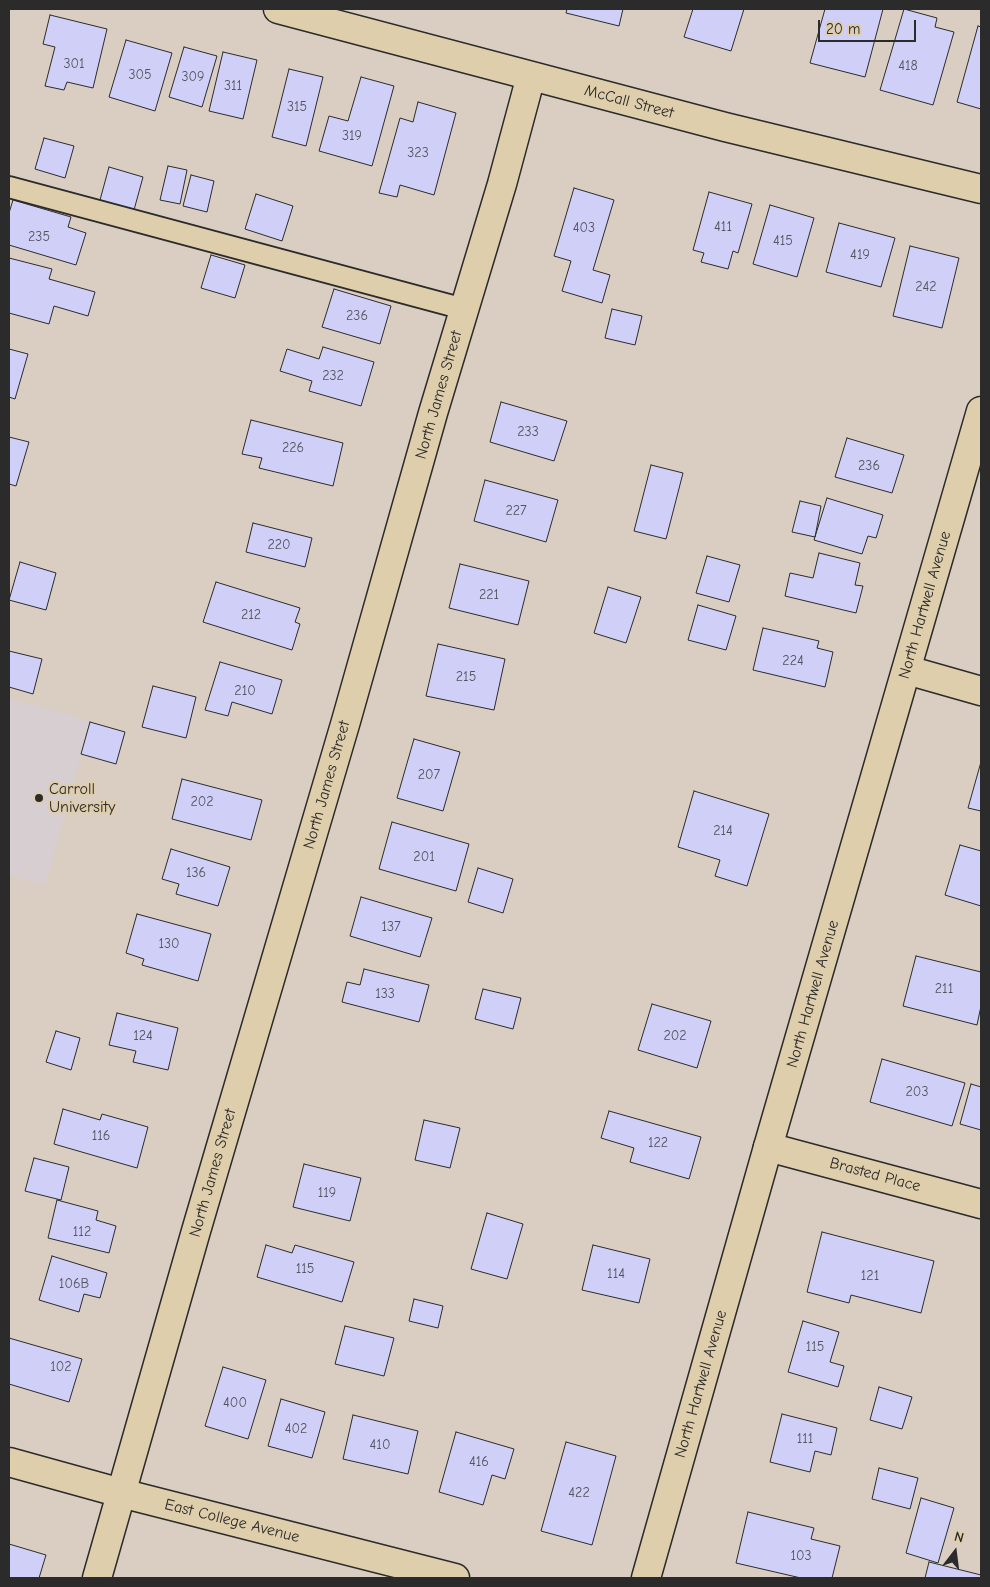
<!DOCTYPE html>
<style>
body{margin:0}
#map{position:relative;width:990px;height:1587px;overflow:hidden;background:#dacec2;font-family:"Comic Neue",sans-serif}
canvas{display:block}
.frame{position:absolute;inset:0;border:10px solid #2b2b2b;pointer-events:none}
.north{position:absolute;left:930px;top:1527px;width:50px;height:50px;-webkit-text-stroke:4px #dfceab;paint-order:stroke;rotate:15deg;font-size:14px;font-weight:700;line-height:20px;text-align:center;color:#2b2b2b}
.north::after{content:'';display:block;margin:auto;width:18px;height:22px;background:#2b2b2b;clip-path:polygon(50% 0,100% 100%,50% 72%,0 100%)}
.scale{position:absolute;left:818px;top:20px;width:98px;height:22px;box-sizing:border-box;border:2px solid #2b2b2b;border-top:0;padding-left:6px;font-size:15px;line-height:18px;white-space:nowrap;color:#2b2b2b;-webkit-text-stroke:4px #dfceab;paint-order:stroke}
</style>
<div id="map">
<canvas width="990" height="1587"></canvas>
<div class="frame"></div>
<div class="north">N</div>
<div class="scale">20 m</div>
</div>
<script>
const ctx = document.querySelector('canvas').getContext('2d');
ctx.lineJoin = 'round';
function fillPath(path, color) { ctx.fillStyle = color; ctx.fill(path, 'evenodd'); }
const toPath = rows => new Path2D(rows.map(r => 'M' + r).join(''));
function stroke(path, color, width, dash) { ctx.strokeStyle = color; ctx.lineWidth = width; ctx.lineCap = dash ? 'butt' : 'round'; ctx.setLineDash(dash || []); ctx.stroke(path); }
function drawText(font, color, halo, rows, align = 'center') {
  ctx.font = font + ' "Comic Neue",sans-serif'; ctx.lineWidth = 4; ctx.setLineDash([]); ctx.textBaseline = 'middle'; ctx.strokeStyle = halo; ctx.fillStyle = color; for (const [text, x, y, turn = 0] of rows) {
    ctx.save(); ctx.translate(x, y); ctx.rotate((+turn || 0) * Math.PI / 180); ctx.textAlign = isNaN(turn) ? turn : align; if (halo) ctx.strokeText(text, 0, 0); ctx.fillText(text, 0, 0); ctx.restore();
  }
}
fillPath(toPath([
 [9,698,90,721,45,885,9,875]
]), '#d7ced2');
const building = toPath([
 [567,9,623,9,619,26,566,13,567,9],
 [693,9,744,9,731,51,684,37,693,9],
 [825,9,883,9,865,77,810,63,825,9],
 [904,9,937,18,935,27,954,32,933,105,880,90,904,9],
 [50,15,107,29,93,88,67,82,64,90,45,86,55,47,43,44,50,15],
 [978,26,981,27,981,109,957,102,978,26],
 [126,40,172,53,155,111,109,97,126,40],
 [184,47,217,56,202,107,169,97,184,47],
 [223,52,257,60,243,119,209,111,223,52],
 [289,69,323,77,306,146,272,137,289,69],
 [361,77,394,86,372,166,319,151,329,116,348,121,361,77],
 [418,102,456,113,434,195,400,185,397,197,379,193,400,118,413,122,418,102],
 [44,138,74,146,65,178,35,169,44,138],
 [168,166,187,170,180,204,160,200,168,166],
 [109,167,143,177,134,210,100,200,109,167],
 [191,175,214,181,207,212,183,206,191,175],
 [574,188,614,200,593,270,610,275,602,303,562,291,571,261,554,256,574,188],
 [709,192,752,204,738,253,733,251,728,269,701,262,704,253,693,250,709,192],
 [256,194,293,206,282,241,245,229,256,194],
 [13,200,71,217,68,227,86,233,76,265,9,245,9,213,13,200],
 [770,205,814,218,797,277,753,264,770,205],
 [839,223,895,238,881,287,826,272,839,223],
 [910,246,959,258,942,328,893,316,910,246],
 [211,255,245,265,235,298,201,288,211,255],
 [9,258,52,269,49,279,95,292,88,316,54,306,49,324,9,313,9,258],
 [334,289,391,306,380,344,322,327,334,289],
 [612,309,642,316,635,345,605,338,612,309],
 [323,347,374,362,361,406,309,391,312,381,280,371,287,349,319,359,323,347],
 [9,349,28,354,15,399,9,397,9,349],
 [501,402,567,421,554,461,490,442,501,402],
 [251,420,343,443,333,486,259,468,262,458,242,454,251,420],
 [9,437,29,442,16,486,9,484,9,437],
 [847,438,904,455,892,493,835,477,847,438],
 [651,465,683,473,666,539,634,531,651,465],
 [485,480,558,500,546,542,474,521,485,480],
 [827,498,883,515,876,538,868,536,862,554,814,540,827,498],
 [800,501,821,506,815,537,792,532,800,501],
 [253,523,312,538,305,567,246,552,253,523],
 [819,553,860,563,855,585,863,586,856,613,785,596,790,573,813,578,819,553],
 [707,556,740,565,729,602,696,593,707,556],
 [20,562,56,573,46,610,9,600,20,562],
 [460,564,529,581,518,625,449,608,460,564],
 [216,582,300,608,295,622,300,624,292,650,203,622,216,582],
 [608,587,641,597,626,643,594,633,608,587],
 [698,605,736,616,726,650,688,640,698,605],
 [763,628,819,641,817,648,833,652,825,687,753,670,763,628],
 [438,644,505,659,494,710,426,696,438,644],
 [9,651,42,659,33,694,9,687,9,651],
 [220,662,282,680,272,714,232,702,228,716,205,710,220,662],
 [153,686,196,697,186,738,142,727,153,686],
 [90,722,125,732,116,764,81,754,90,722],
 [414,739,460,752,443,811,397,798,414,739],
 [981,762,981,811,968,808,981,762],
 [182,779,262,800,251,840,172,819,182,779],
 [694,791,769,814,747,886,715,876,720,860,678,847,694,791],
 [392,822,469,844,456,891,379,869,392,822],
 [960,845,981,851,981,906,945,895,960,845],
 [171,849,230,867,218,906,176,894,179,884,162,879,171,849],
 [478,868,513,879,503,913,468,902,478,868],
 [361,897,432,918,420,957,350,936,361,897],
 [137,914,211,934,198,981,142,965,144,959,126,953,137,914],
 [916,956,981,972,981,1006,977,1025,903,1006,916,956],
 [364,969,429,985,419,1022,342,1002,347,982,360,985,364,969],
 [483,989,521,998,513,1029,475,1019,483,989],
 [652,1004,711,1021,697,1068,638,1050,652,1004],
 [117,1013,178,1028,168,1070,133,1062,136,1051,109,1045,117,1013],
 [56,1031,80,1038,71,1070,46,1062,56,1031],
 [882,1059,965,1083,952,1126,870,1102,882,1059],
 [971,1084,981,1087,981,1130,960,1124,971,1084],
 [63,1109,100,1120,102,1114,148,1127,137,1168,54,1144,63,1109],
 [609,1111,701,1137,689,1179,630,1162,634,1148,601,1138,609,1111],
 [424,1120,460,1128,450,1168,415,1160,424,1120],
 [34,1158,69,1167,61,1200,25,1191,34,1158],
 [304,1164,361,1178,350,1221,293,1207,304,1164],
 [57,1200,98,1211,96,1220,116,1226,109,1253,48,1238,57,1200],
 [487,1213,523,1224,507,1279,471,1269,487,1213],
 [822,1232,934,1261,921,1313,851,1295,849,1303,807,1292,822,1232],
 [266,1245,292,1253,295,1245,354,1262,342,1302,257,1277,266,1245],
 [593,1245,650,1259,639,1303,582,1290,593,1245],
 [52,1256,107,1273,100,1298,84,1294,79,1312,39,1300,52,1256],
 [414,1299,443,1306,438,1328,409,1321,414,1299],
 [803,1321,839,1332,830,1362,844,1366,838,1387,788,1372,803,1321],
 [345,1326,394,1338,384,1376,335,1364,345,1326],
 [9,1338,82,1359,69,1402,9,1384,9,1338],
 [223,1367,266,1380,248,1439,205,1426,223,1367],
 [879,1387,912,1397,902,1429,870,1420,879,1387],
 [281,1399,325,1412,312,1458,268,1446,281,1399],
 [782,1414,837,1428,831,1455,815,1451,810,1472,770,1462,782,1414],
 [353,1415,418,1431,408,1474,343,1459,353,1415],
 [456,1432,514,1449,505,1479,492,1475,483,1505,439,1492,456,1432],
 [566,1442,616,1456,592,1545,541,1531,566,1442],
 [879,1468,918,1478,910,1509,872,1499,879,1468],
 [921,1498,954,1508,938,1563,906,1553,921,1498],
 [748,1512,814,1528,811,1539,840,1546,832,1578,801,1578,736,1563,748,1512],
 [9,1544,46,1555,39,1578,9,1578,9,1544],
 [929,1562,981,1575,981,1578,925,1578,929,1562]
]);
fillPath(building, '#d0cff8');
stroke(building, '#2b2b2b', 1);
const lane = toPath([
 [9,187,464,309]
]);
const street = toPath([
 [278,9,725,127,981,189],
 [907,670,981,691],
 [768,1147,981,1204],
 [97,1578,196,1231,346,721,433,413,502,184,531,76]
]);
const secondary = toPath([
 [9,1462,121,1493,455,1578],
 [646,1578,768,1147,981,411]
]);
stroke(lane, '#2b2b2b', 24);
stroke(street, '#2b2b2b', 31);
stroke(secondary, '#2b2b2b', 31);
stroke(lane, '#dfceab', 20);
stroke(street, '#dfceab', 28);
stroke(secondary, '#dfceab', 28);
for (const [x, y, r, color] of [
 [39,798,5,"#2b2b2b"]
]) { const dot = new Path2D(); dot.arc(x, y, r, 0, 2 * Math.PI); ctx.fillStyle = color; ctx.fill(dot); stroke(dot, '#dfceab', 2); }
drawText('14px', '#54545e', null, [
 ["301",74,64],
 ["418",908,66],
 ["305",140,75],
 ["309",193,77],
 ["311",233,86],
 ["315",297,107],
 ["319",352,136],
 ["323",418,153],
 ["411",723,227],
 ["403",584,228],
 ["235",39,237],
 ["415",783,241],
 ["419",860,255],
 ["242",926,287],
 ["236",357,316],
 ["232",333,376],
 ["233",528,432],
 ["226",293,448],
 ["236",869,466],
 ["227",516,511],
 ["220",279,545],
 ["221",489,595],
 ["212",251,615],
 ["224",793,661],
 ["215",466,677],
 ["210",245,691],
 ["207",429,775],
 ["202",202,802],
 ["214",723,831],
 ["201",424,857],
 ["136",196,873],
 ["137",391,927],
 ["130",169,944],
 ["211",944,989],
 ["133",385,994],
 ["124",143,1036],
 ["202",675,1036],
 ["203",917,1092],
 ["116",101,1136],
 ["122",658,1143],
 ["119",327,1193],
 ["112",82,1232],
 ["115",305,1269],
 ["114",616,1274],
 ["121",870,1276],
 ["106B",74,1284],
 ["115",815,1347],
 ["102",61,1367],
 ["400",235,1403],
 ["402",296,1429],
 ["111",805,1439],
 ["410",380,1445],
 ["416",479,1462],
 ["422",579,1493],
 ["103",801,1556]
]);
drawText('16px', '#2b2b2b', '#dfceab', [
 ["McCall Street",629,102,15],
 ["North James Street",439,395,-74],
 ["North Hartwell Avenue",925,605,-74],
 ["North James Street",327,785,-74],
 ["North Hartwell Avenue",813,994,-74],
 ["North James Street",213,1173,-74],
 ["Brasted Place",875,1175,15],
 ["North Hartwell Avenue",701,1384,-74],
 ["East College Avenue",232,1521,14]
]);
drawText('16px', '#2b2b2b', '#dfceab', [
 ["Carroll",49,789],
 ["University",49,807]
], 'left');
</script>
